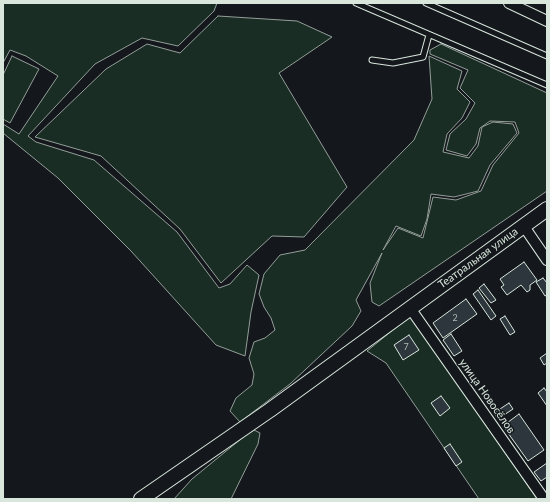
<!DOCTYPE html>
<meta charset="utf-8">
<style>
body{margin:0}
#map{position:relative;width:550px;height:502px;overflow:hidden;background:#14181c;font-family:Lato,sans-serif}
canvas{display:block}
.frame{position:absolute;inset:0;border:4px solid #d8e6dc;pointer-events:none}
</style>
<div id="map">
<canvas width="550" height="502"></canvas>
<div class="frame"></div>
</div>
<script>
const ctx = document.querySelector('canvas').getContext('2d');
ctx.lineJoin = 'round';
function fillPath(path, color) { ctx.fillStyle = color; ctx.fill(path, 'evenodd'); }
const toPath = rows => new Path2D(rows.map(r => 'M' + r).join(''));
function stroke(path, color, width, dash) { ctx.strokeStyle = color; ctx.lineWidth = width; ctx.lineCap = dash ? 'butt' : 'round'; ctx.setLineDash(dash || []); ctx.stroke(path); }
function drawText(font, color, halo, rows, align = 'center') {
  ctx.font = font + ' Lato,sans-serif'; ctx.lineWidth = 3; ctx.setLineDash([]); ctx.textBaseline = 'middle'; ctx.strokeStyle = halo; ctx.fillStyle = color; for (const [text, x, y, turn = 0] of rows) {
    ctx.save(); ctx.translate(x, y); ctx.rotate((+turn || 0) * Math.PI / 180); ctx.textAlign = isNaN(turn) ? turn : align; if (halo) ctx.strokeText(text, 0, 0); ctx.fillText(text, 0, 0); ctx.restore();
  }
}
const green = toPath([
 [3,3,217,3,214,11,178,46,142,38,95,64,28,136,36,142,94,160,177,232,219,288,230,284,247,265,259,275,251,312,245,356,216,345,131,251,58,178,3,133,3,124,19,134,58,76,26,56,10,50,3,63,3,3],
 [218,16,297,21,332,37,279,73,347,187,304,237,272,236,221,283,180,229,101,156,35,137,106,69,147,44,180,53,218,16],
 [441,44,547,93,547,191,379,306,372,302,370,283,382,253,356,300,361,311,352,326,290,384,240,422,230,411,236,398,252,385,254,374,249,358,254,342,265,338,275,330,271,318,264,307,259,294,264,274,280,255,305,250,414,140,432,99,429,56,462,71,457,89,470,102,462,118,447,134,443,152,469,158,478,146,482,127,493,122,513,124,517,133,490,165,478,191,454,197,431,194,427,219,421,236,396,226,383,250,398,228,423,238,433,197,456,200,481,191,493,165,519,133,515,122,490,121,480,128,476,144,467,156,446,150,450,134,466,119,475,103,460,88,468,70,430,54,430,50,441,44],
 [12,56,39,69,10,123,3,119,3,75,12,56],
 [410,316,537,499,479,499,386,363,367,351,410,316],
 [254,430,260,433,258,444,231,499,174,499,192,479,247,434,254,430]
]);
fillPath(green, '#1a2d24');
stroke(green, '#939e99', 1);
const building = toPath([
 [524,262,537,280,530,285,530,290,527,292,521,285,507,295,501,287,504,285,500,279,524,262],
 [543,278,547,283,547,295,545,296,536,282,543,278],
 [484,284,496,300,491,303,479,288,484,284],
 [478,290,496,316,491,320,473,294,478,290],
 [466,299,477,314,443,338,433,323,466,299],
 [505,316,515,332,510,335,500,319,505,316],
 [451,334,462,351,454,356,443,340,451,334],
 [409,335,419,350,403,360,394,345,409,335],
 [547,353,547,363,544,365,540,358,547,353],
 [544,388,547,392,547,406,538,393,544,388],
 [441,396,450,408,440,416,431,403,441,396],
 [509,403,513,409,498,419,494,413,509,403],
 [519,414,544,450,528,461,503,426,519,414],
 [450,444,462,462,456,466,444,448,450,444],
 [547,463,547,477,541,481,534,472,547,463]
]);
fillPath(building, '#2c363c');
stroke(building, '#d8e6dc', 1);
const lane = toPath([
 [356,3,547,85],
 [426,3,547,56],
 [372,60,393,63,423,57,429,35]
]);
const street = toPath([
 [509,3,547,21],
 [523,225,547,260],
 [410,308,544,499]
]);
const secondary = toPath([
 [141,499,270,410,547,209]
]);
stroke(lane, '#d8e6dc', 7);
stroke(street, '#d8e6dc', 12);
stroke(secondary, '#d8e6dc', 16);
stroke(lane, '#14181c', 5);
stroke(street, '#14181c', 10);
stroke(secondary, '#14181c', 14);
drawText('9px', '#adbab4', null, [
 ["2",455,318],
 ["7",406,347]
]);
drawText('11px', '#d8e6dc', '#14181c', [
 ["Театральная улица",478,258,-36],
 ["улица Новосёлов",487,396,55]
]);
</script>
